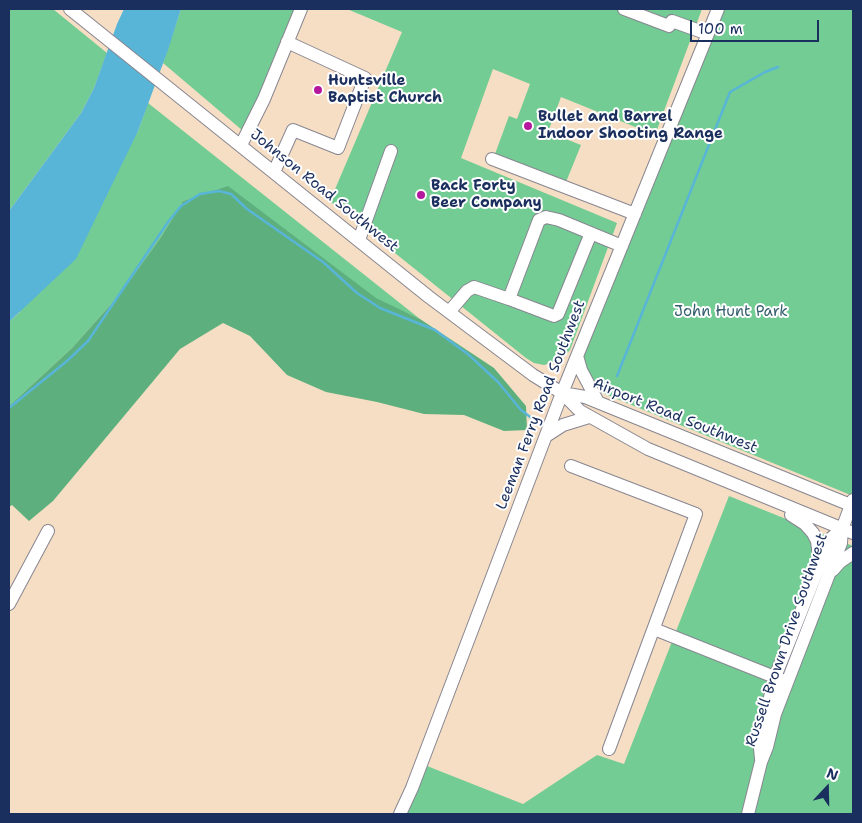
<!DOCTYPE html>
<style>
body{margin:0}
#map{position:relative;width:862px;height:823px;overflow:hidden;background:#f5dec4;font-family:"Shantell Sans",sans-serif}
canvas{display:block}
.frame{position:absolute;inset:0;border:10px solid #1b2f5e;pointer-events:none}
.north{position:absolute;left:802px;top:763px;width:50px;height:50px;-webkit-text-stroke:4px #fff;paint-order:stroke;rotate:21deg;font-size:14px;font-weight:700;line-height:20px;text-align:center;color:#1b2f5e}
.north::after{content:'';display:block;margin:auto;width:18px;height:22px;background:#1b2f5e;clip-path:polygon(50% 0,100% 100%,50% 72%,0 100%)}
.scale{position:absolute;left:690px;top:20px;width:129px;height:22px;box-sizing:border-box;border:2px solid #1b2f5e;border-top:0;padding-left:6px;font-size:15px;line-height:18px;white-space:nowrap;color:#1b2f5e;-webkit-text-stroke:4px #fff;paint-order:stroke}
</style>
<div id="map">
<canvas width="862" height="823"></canvas>
<div class="frame"></div>
<div class="north">N</div>
<div class="scale">100 m</div>
</div>
<script>
const ctx = document.querySelector('canvas').getContext('2d');
ctx.lineJoin = 'round';
function fillPath(path, color) { ctx.fillStyle = color; ctx.fill(path, 'evenodd'); }
const toPath = rows => new Path2D(rows.map(r => 'M' + r).join(''));
function stroke(path, color, width, dash) { ctx.strokeStyle = color; ctx.lineWidth = width; ctx.lineCap = dash ? 'butt' : 'round'; ctx.setLineDash(dash || []); ctx.stroke(path); }
function drawText(font, color, halo, rows, align = 'center') {
  ctx.font = font + ' "Shantell Sans",sans-serif'; ctx.lineWidth = 4; ctx.setLineDash([]); ctx.textBaseline = 'middle'; ctx.strokeStyle = halo; ctx.fillStyle = color; for (const [text, x, y, turn = 0] of rows) {
    ctx.save(); ctx.translate(x, y); ctx.rotate((+turn || 0) * Math.PI / 180); ctx.textAlign = isNaN(turn) ? turn : align; if (halo) ctx.strokeText(text, 0, 0); ctx.fillText(text, 0, 0); ctx.restore();
  }
}
fillPath(toPath([
 [9,9,53,9,107,53,94,88,81,113,9,211],
 [181,9,302,9,249,136,163,63],
 [347,9,702,9,655,135,561,97,548,132,581,145,566,182,495,154,509,116,517,119,530,84,493,69,461,158,617,223,570,350,561,360,544,365,534,363,526,358,330,201,402,32],
 [718,9,853,9,853,496,600,392,592,384,584,362,584,354],
 [148,103,420,319,376,299,228,187,183,201,161,237,120,294,72,348,9,406,9,322,19,313,138,131],
 [729,496,853,546,853,814,406,814,427,766,523,804,597,755,624,764]
]), '#72cc93');
fillPath(toPath([
 [228,186,376,298,420,319,494,368,526,406,527,430,504,431,464,415,424,414,377,402,326,392,287,375,250,336,223,323,180,349,53,501,29,521,12,505,9,507,9,406,72,348,120,294,161,237,183,201]
]), '#5db07d');
fillPath(toPath([
 [124,9,181,9,168,50,138,131,76,259,9,322,9,211,81,113,94,88,117,24]
]), '#59b5d7');
stroke(toPath([
 [617,376,730,92,765,72,778,67],
 [9,408,67,361,88,341,168,222,181,206,200,194,219,191,231,194,247,209,323,262,357,293,380,308,435,330,469,355,498,382,521,410,538,423]
]), '#59b5d7', 2.5);
const minor = toPath([
 [70,9,429,297,533,375,562,393,580,411,648,449,853,533],
 [624,9,669,26,672,21,708,34],
 [241,145,264,99,301,9],
 [492,159,635,214],
 [274,172,293,130,338,148,365,78,287,42],
 [359,240,391,151],
 [509,299,554,316,558,314,591,233],
 [449,312,467,291,474,287,509,299,539,220,546,217,559,220,622,246],
 [577,356,581,370,598,402],
 [562,393,585,397,853,506],
 [546,436,563,425,589,417],
 [571,466,696,514,609,749],
 [791,515,805,524,813,533,817,541,819,556,818,563],
 [833,570,840,562,853,553],
 [9,604,48,531],
 [654,629,782,680],
 [761,759,759,737,777,672,830,539,842,529],
 [400,814,412,788,562,393,718,9],
 [748,814,761,762,767,747,775,714,841,543,842,529,853,500]
]);
stroke(minor, '#888691', 14);
stroke(minor, '#fff', 12);
for (const [x, y, r, color] of [
 [318,90,5,"#b5179e"],
 [528,126,5,"#b5179e"],
 [421,195,5,"#b5179e"]
]) { const dot = new Path2D(); dot.arc(x, y, r, 0, 2 * Math.PI); ctx.fillStyle = color; ctx.fill(dot); stroke(dot, '#fff', 2); }
drawText('bold 15px', '#1b2f5e', '#fff', [
 ["Huntsville",328,81],
 ["Baptist Church",328,98],
 ["Bullet and Barrel",538,117],
 ["Indoor Shooting Range",538,134],
 ["Back Forty",431,186],
 ["Beer Company",431,203]
], 'left');
drawText('15px', '#1b2f5e', '#fff', [
 ["Johnson Road Southwest",324,191,39],
 ["Leeman Ferry Road Southwest",541,405,-69],
 ["Airport Road Southwest",675,416,22],
 ["Russell Brown Drive Southwest",787,640,-71]
]);
drawText('15px', '#355e6e', '#fff', [
 ["John Hunt Park",731,312]
]);
</script>
